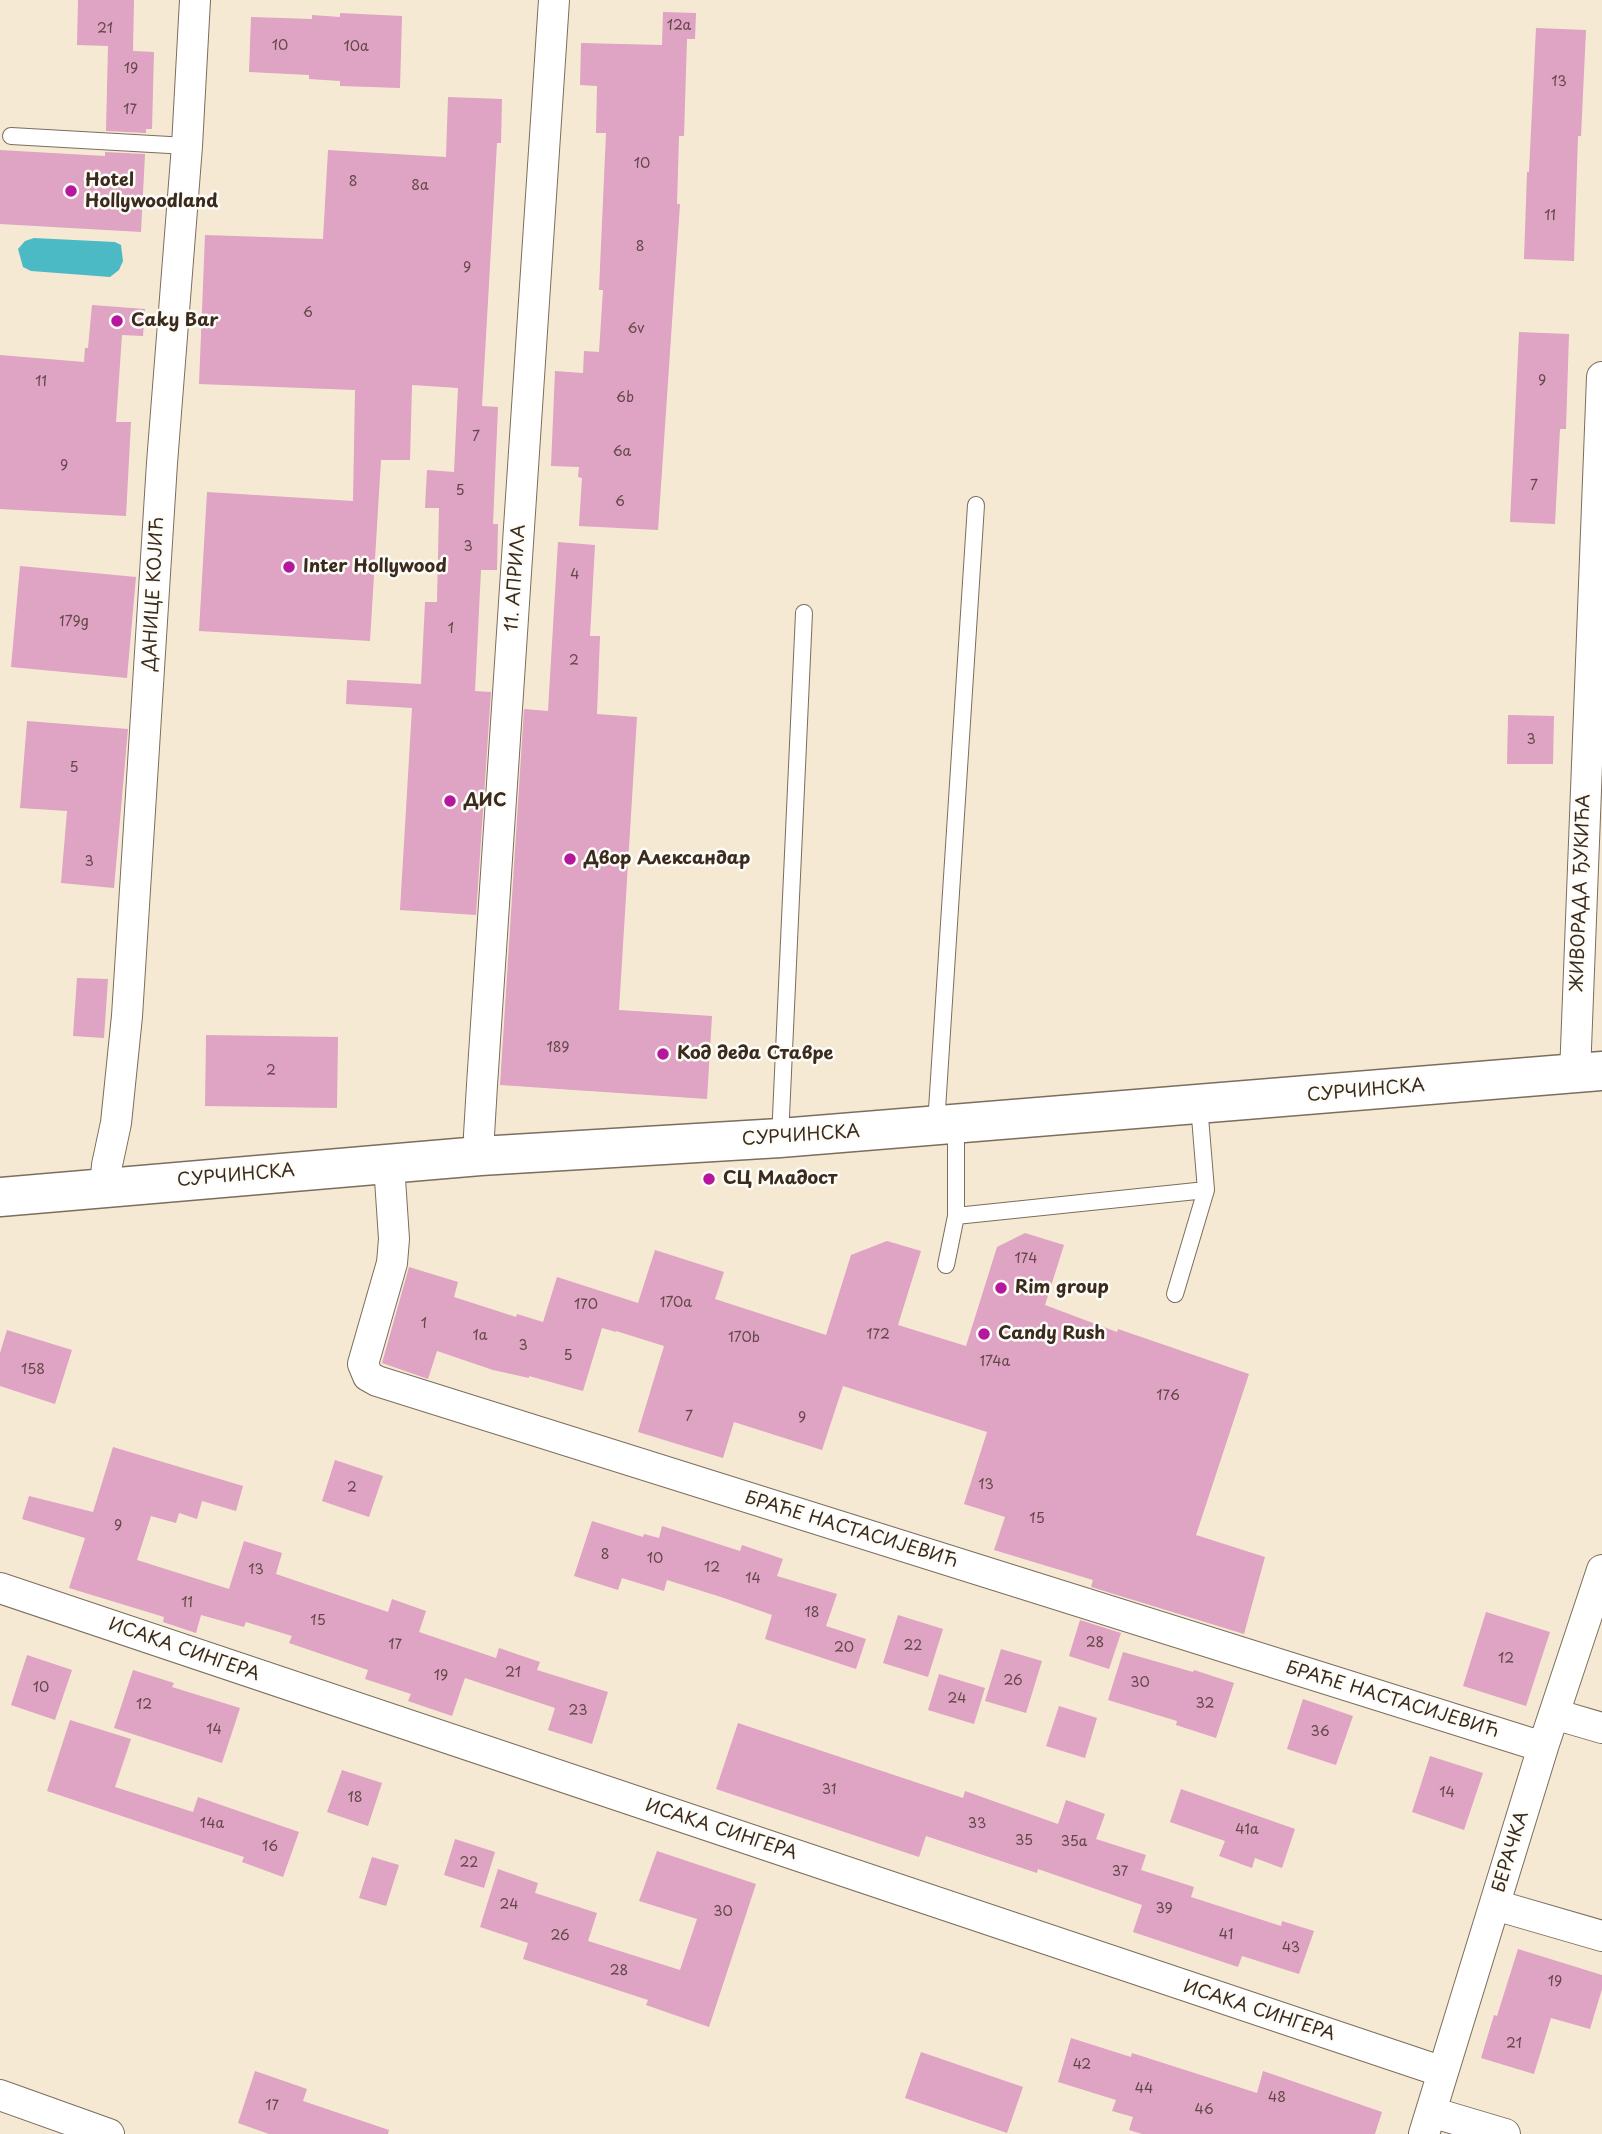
<!DOCTYPE html>
<meta charset="utf-8">
<style>
body{margin:0}
canvas{display:block;background:#f5e9d3}
</style>
<canvas width="1602" height="2134"></canvas>
<script>
const ctx = document.querySelector('canvas').getContext('2d');
ctx.lineJoin = 'round';
function fillPath(path, color) { ctx.fillStyle = color; ctx.fill(path, 'evenodd'); }
const toPath = rows => new Path2D(rows.map(r => 'M' + r).join(''));
function stroke(path, color, width, dash) { ctx.strokeStyle = color; ctx.lineWidth = width; ctx.lineCap = dash ? 'butt' : 'round'; ctx.setLineDash(dash || []); ctx.stroke(path); }
function drawText(font, color, halo, rows, align = 'center') {
  ctx.font = font + ' "Playpen Sans",sans-serif'; ctx.lineWidth = 5; ctx.setLineDash([]); ctx.textBaseline = 'middle'; ctx.strokeStyle = halo; ctx.fillStyle = color; for (const [text, x, y, turn = 0] of rows) {
    ctx.save(); ctx.translate(x, y); ctx.rotate((+turn || 0) * Math.PI / 180); ctx.textAlign = isNaN(turn) ? turn : align; if (halo) ctx.strokeText(text, 0, 0); ctx.fillText(text, 0, 0); ctx.restore();
  }
}
fillPath(toPath([
 [34,238,115,242,121,245,123,261,119,270,110,277,31,271,23,267,18,249,25,241]
]), '#4cbac5');
fillPath(toPath([
 [78,0,134,0,133,51,154,52,152,129,146,129,146,133,106,131,108,46,77,45],
 [663,12,696,13,695,39,687,39,684,136,679,136,677,204,680,204,658,530,579,526,582,478,578,477,579,467,551,466,555,371,583,373,584,351,599,352,603,290,599,290,606,133,596,133,597,86,580,85,581,43,662,45],
 [340,13,402,16,400,88,340,86,340,81,309,79,309,75,249,72,251,17,312,19,312,15,340,17],
 [1536,28,1586,30,1581,136,1578,136,1574,261,1524,259,1527,172,1529,172],
 [448,97,502,99,501,143,497,143,482,406,498,407,493,524,498,524,497,570,481,570,475,691,491,692,476,915,400,910,412,708,346,704,347,680,421,684,425,602,437,602,439,508,425,508,427,470,454,472,458,388,412,385,410,460,381,460,370,641,199,631,207,492,353,501,355,390,199,384,205,235,323,239,328,150,446,157],
 [0,150,105,156,105,152,145,154,141,232,0,224],
 [92,305,145,309,143,336,122,335,116,422,131,422,126,516,0,509,0,355,84,362,85,348,88,348],
 [1519,332,1569,334,1566,429,1560,429,1555,524,1510,522],
 [558,542,595,545,590,636,600,636,597,714,637,717,619,1010,712,1016,707,1099,500,1085,524,709,548,711],
 [20,566,136,577,127,678,11,667],
 [1508,715,1554,716,1553,764,1507,764],
 [27,721,128,729,114,888,61,883,67,811,20,808],
 [77,978,108,979,104,1038,73,1036],
 [206,1035,338,1037,337,1108,205,1106],
 [1025,1233,1064,1245,1045,1305,1117,1332,1118,1329,1249,1374,1196,1535,1265,1557,1244,1634,1091,1587,1093,1580,994,1550,1005,1517,964,1504,987,1432,843,1386,822,1450,734,1422,723,1458,638,1432,664,1346,616,1331,616,1332,602,1328,583,1391,529,1376,529,1378,493,1370,437,1351,428,1379,382,1363,409,1267,458,1282,454,1297,516,1317,517,1314,543,1322,557,1277,638,1303,655,1250,724,1272,715,1299,826,1335,851,1255,887,1241,921,1251,898,1325,966,1346,997,1247],
 [7,1330,72,1350,55,1404,0,1386,0,1353],
 [113,1447,243,1486,236,1511,202,1501,197,1519,179,1513,176,1523,151,1516,137,1560,229,1589,244,1541,282,1553,276,1574,388,1612,392,1599,426,1611,419,1632,496,1658,499,1648,540,1662,537,1670,608,1692,592,1744,548,1730,555,1708,465,1678,452,1716,408,1701,411,1694,365,1679,368,1670,289,1643,292,1636,246,1622,244,1627,201,1615,196,1633,163,1622,164,1617,69,1588,85,1538,22,1519,29,1496,93,1512],
 [335,1460,383,1476,369,1517,322,1501],
 [592,1521,643,1537,644,1534,659,1538,662,1526,740,1551,742,1545,783,1559,777,1576,837,1594,826,1626,866,1639,856,1669,765,1639,772,1615,724,1598,667,1580,664,1591,622,1578,618,1590,574,1576],
 [1486,1612,1550,1632,1526,1706,1463,1686],
 [898,1615,943,1629,928,1677,883,1663],
 [1080,1620,1121,1633,1109,1669,1069,1656],
 [1001,1649,1042,1661,1026,1713,985,1701],
 [1123,1652,1193,1672,1194,1670,1234,1683,1216,1738,1176,1725,1177,1721,1108,1700],
 [27,1655,72,1670,55,1720,11,1705],
 [133,1670,174,1683,172,1687,240,1708,222,1763,114,1728],
 [939,1674,985,1688,974,1724,928,1710],
 [1303,1699,1353,1716,1336,1765,1287,1749],
 [1059,1706,1097,1718,1085,1758,1046,1746],
 [70,1720,131,1739,115,1787,193,1812,198,1797,299,1832,283,1877,242,1862,244,1857,47,1791],
 [738,1723,963,1798,965,1791,1058,1824,1066,1800,1105,1814,1096,1839,1146,1855,1141,1870,1194,1887,1191,1897,1281,1926,1282,1921,1314,1931,1299,1974,1242,1956,1238,1967,1133,1932,1142,1905,1038,1869,1037,1873,926,1836,919,1857,716,1789],
 [1430,1756,1483,1773,1464,1830,1412,1812],
 [342,1770,382,1783,368,1826,327,1812],
 [1181,1789,1295,1829,1282,1868,1255,1858,1252,1868,1219,1856,1225,1841,1170,1822],
 [455,1839,495,1852,484,1888,444,1875],
 [657,1851,756,1884,709,2027,646,2005,648,2000,523,1959,528,1943,480,1927,498,1869,538,1883,535,1893,597,1913,588,1941,680,1970,697,1919,639,1901],
 [372,1857,399,1865,386,1906,359,1898],
 [1518,1949,1602,1975,1602,1989,1590,2029,1551,2018,1534,2074,1481,2058,1494,2015,1497,2016],
 [1071,2038,1131,2057,1132,2053,1257,2093,1263,2071,1382,2112,1375,2134,1142,2134,1129,2130,1133,2117,1112,2111,1116,2100,1058,2082],
 [921,2052,1023,2087,1007,2133,905,2098],
 [255,2071,307,2089,303,2101,389,2130,388,2134,269,2134,238,2123]
]), '#dfa3c4');
const service = toPath([
 [11,136,187,146],
 [936,1125,976,505],
 [780,1138,804,613],
 [956,1216,1206,1190],
 [946,1265,956,1216,956,1124],
 [1175,1294,1206,1190,1199,1105]
]);
const minor = toPath([
 [1575,1074,1602,377],
 [480,1156,479,1135,482,1085,554,0],
 [389,1164,394,1239,392,1263,363,1364,368,1376,377,1381,1543,1747],
 [105,1188,107,1165,116,1123,127,1016,162,463,187,146,195,0],
 [0,1588,1443,2072],
 [1554,1714,1602,1728],
 [1495,1905,1602,1936],
 [0,2095,109,2134],
 [1431,2112,1505,2134],
 [1424,2134,1543,1747,1602,1570]
]);
const secondary = toPath([
 [0,1197,480,1156,780,1138,1602,1071]
]);
stroke(service, '#7c6d5d', 18);
stroke(minor, '#7c6d5d', 32);
stroke(secondary, '#7c6d5d', 41);
stroke(service, '#fff', 16);
stroke(minor, '#fff', 30);
stroke(secondary, '#fff', 38);
for (const [x, y, r, color] of [
 [71,191,7,"#b5179e"],
 [117,321,7,"#b5179e"],
 [289,567,7,"#b5179e"],
 [450,801,7,"#b5179e"],
 [570,859,7,"#b5179e"],
 [663,1054,7,"#b5179e"],
 [709,1179,7,"#b5179e"],
 [1001,1288,7,"#b5179e"],
 [984,1334,7,"#b5179e"]
]) { const dot = new Path2D(); dot.arc(x, y, r, 0, 2 * Math.PI); ctx.fillStyle = color; ctx.fill(dot); stroke(dot, '#fdfcf7', 2.5); }
drawText('14px', '#644848', null, [
 ["12a",679,26],
 ["21",105,29],
 ["10",280,46],
 ["10a",356,47],
 ["19",131,69],
 ["13",1559,82],
 ["17",130,110],
 ["10",642,164],
 ["8",353,182],
 ["8a",420,186],
 ["11",1550,216],
 ["8",640,247],
 ["9",467,268],
 ["6",308,313],
 ["6v",636,329],
 ["9",1542,381],
 ["11",41,382],
 ["6b",625,398],
 ["7",476,437],
 ["6a",622,452],
 ["9",64,466],
 ["7",1534,486],
 ["5",460,491],
 ["6",620,502],
 ["3",468,547],
 ["4",575,575],
 ["179g",74,622],
 ["1",451,629],
 ["2",574,661],
 ["3",1531,740],
 ["5",74,768],
 ["3",89,862],
 ["189",558,1048],
 ["2",271,1071],
 ["174",1026,1259],
 ["170a",676,1303],
 ["170",586,1305],
 ["1",424,1324],
 ["172",878,1335],
 ["1a",480,1336],
 ["170b",744,1338],
 ["3",523,1346],
 ["5",568,1356],
 ["174a",995,1362],
 ["158",33,1370],
 ["176",1168,1396],
 ["7",689,1417],
 ["9",802,1418],
 ["13",986,1485],
 ["2",352,1488],
 ["15",1037,1519],
 ["9",118,1526],
 ["8",605,1555],
 ["10",655,1559],
 ["12",712,1568],
 ["13",256,1570],
 ["14",753,1579],
 ["11",187,1603],
 ["18",812,1613],
 ["15",318,1621],
 ["28",1095,1643],
 ["17",395,1645],
 ["22",913,1646],
 ["20",844,1648],
 ["12",1506,1659],
 ["21",513,1673],
 ["19",441,1676],
 ["26",1013,1681],
 ["30",1140,1683],
 ["10",41,1688],
 ["24",957,1699],
 ["32",1205,1704],
 ["12",144,1705],
 ["23",578,1711],
 ["14",214,1730],
 ["36",1320,1732],
 ["31",829,1790],
 ["14",1447,1793],
 ["18",355,1798],
 ["14a",212,1824],
 ["33",977,1824],
 ["41a",1247,1830],
 ["35",1024,1841],
 ["35a",1074,1842],
 ["16",270,1847],
 ["22",469,1863],
 ["37",1120,1872],
 ["24",509,1905],
 ["39",1164,1909],
 ["30",723,1912],
 ["41",1226,1935],
 ["26",560,1936],
 ["43",1291,1948],
 ["28",619,1971],
 ["19",1555,1982],
 ["21",1514,2044],
 ["42",1082,2065],
 ["44",1144,2089],
 ["48",1277,2098],
 ["17",272,2106],
 ["46",1204,2110]
]);
drawText('bold 18px', '#3b2a1e', '#fdfcf7', [
 ["Hotel",85,181],
 ["Hollywoodland",85,202],
 ["Caky Bar",131,321],
 ["Inter Hollywood",303,567],
 ["ДИС",464,801],
 ["Двор Александар",584,859],
 ["Код деда Ставре",677,1054],
 ["СЦ Младост",723,1179],
 ["Rim group",1015,1288],
 ["Candy Rush",998,1334]
], 'left');
drawText('18px', '#3b2a1e', '#fdfcf7', [
 ["11. АПРИЛА",516,578,-86],
 ["ДАНИЦЕ КОЈИЋ",154,594,-87],
 ["ЖИВОРАДА ЂУКИЋА",1581,893,-88],
 ["СУРЧИНСКА",1366,1091,-5],
 ["СУРЧИНСКА",801,1136,-4],
 ["СУРЧИНСКА",236,1176,-5],
 ["БРАЋЕ НАСТАСИЈЕВИЋ",851,1530,17],
 ["ИСАКА СИНГЕРА",184,1650,19],
 ["БРАЋЕ НАСТАСИЈЕВИЋ",1392,1700,17],
 ["ИСАКА СИНГЕРА",721,1830,18],
 ["БЕРАЧКА",1511,1852,-73],
 ["ИСАКА СИНГЕРА",1259,2011,18]
]);
</script>
